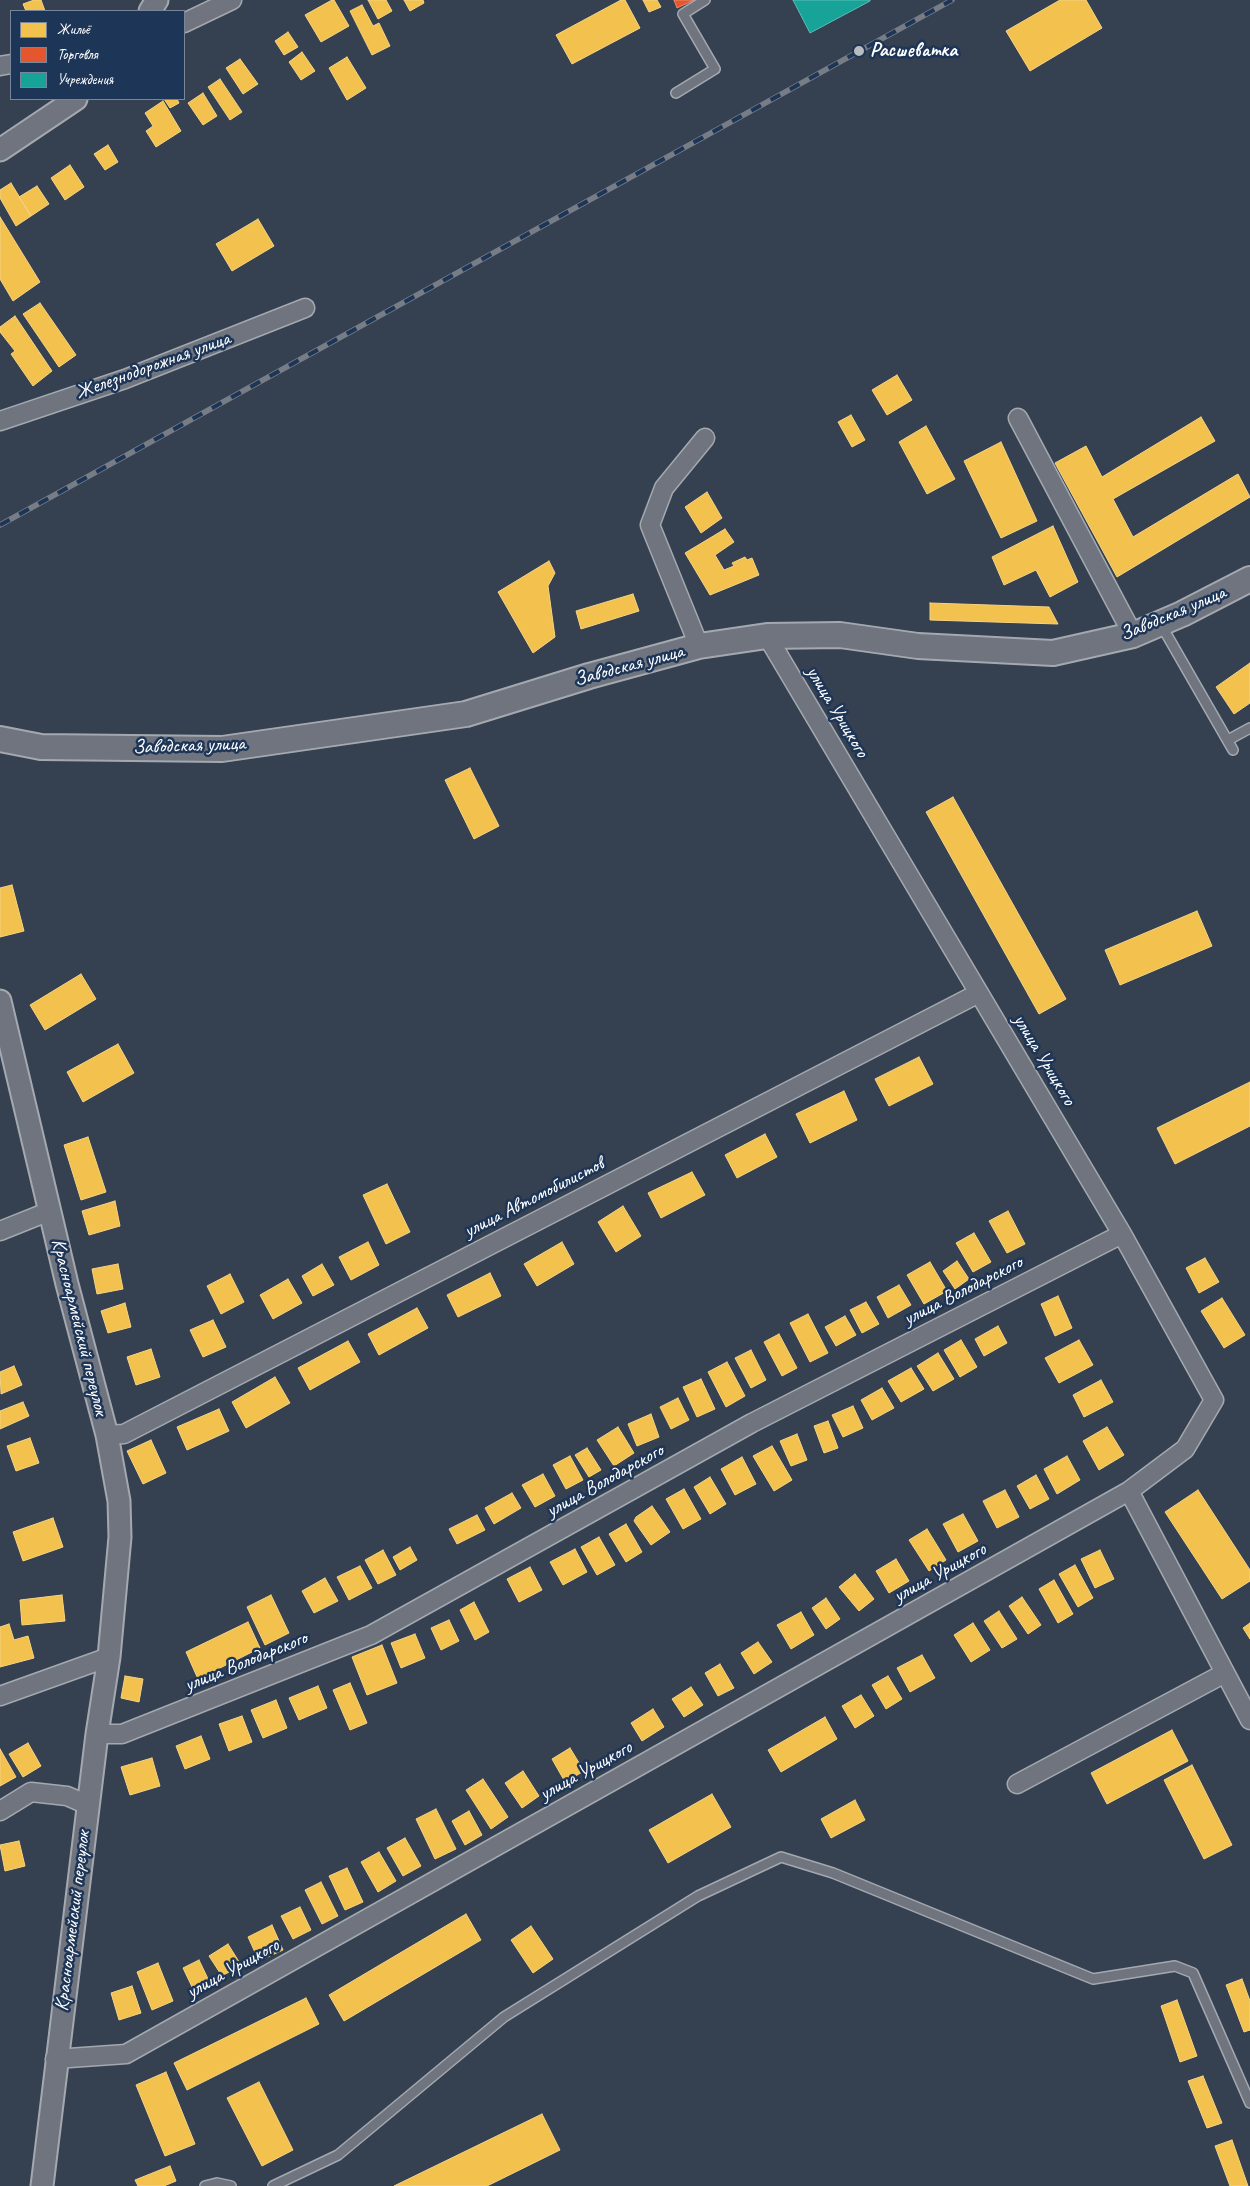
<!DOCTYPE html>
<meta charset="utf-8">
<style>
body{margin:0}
#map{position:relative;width:1250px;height:2186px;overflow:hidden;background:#354050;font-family:Caveat,sans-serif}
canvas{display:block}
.legend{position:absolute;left:10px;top:10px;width:175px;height:90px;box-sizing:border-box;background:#1d3557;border:1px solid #77869a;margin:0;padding:6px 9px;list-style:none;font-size:15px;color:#fff}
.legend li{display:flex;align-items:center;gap:10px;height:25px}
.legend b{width:25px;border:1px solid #77869a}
</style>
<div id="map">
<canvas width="1250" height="2186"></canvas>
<ul class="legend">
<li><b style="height:14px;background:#f2c14e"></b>Жильё</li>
<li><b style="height:14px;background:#e4572e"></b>Торговля</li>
<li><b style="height:14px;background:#17a398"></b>Учреждения</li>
</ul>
</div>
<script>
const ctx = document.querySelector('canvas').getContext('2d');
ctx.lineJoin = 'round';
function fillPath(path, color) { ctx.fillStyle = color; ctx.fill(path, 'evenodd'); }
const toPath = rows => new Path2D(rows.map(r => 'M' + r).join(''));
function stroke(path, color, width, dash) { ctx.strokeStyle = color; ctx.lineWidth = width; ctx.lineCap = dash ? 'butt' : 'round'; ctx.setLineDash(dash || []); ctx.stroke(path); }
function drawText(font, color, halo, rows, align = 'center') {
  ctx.font = font + ' Caveat,sans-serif'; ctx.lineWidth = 5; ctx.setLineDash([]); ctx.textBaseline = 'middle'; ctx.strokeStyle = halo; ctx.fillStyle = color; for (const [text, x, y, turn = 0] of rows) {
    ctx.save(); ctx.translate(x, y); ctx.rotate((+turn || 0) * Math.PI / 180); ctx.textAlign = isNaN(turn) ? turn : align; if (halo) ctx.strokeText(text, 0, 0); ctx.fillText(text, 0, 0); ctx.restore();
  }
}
const homes = toPath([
 [34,0,41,0,45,11,26,11,23,4,34,0],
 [332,0,334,0,349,26,321,42,305,15,332,0],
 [368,0,386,0,392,11,378,19,368,0],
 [404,0,423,0,424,3,410,11,404,0],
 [621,0,625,0,640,28,572,64,556,35,621,0],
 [643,0,657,0,661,7,649,12,643,0],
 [1060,0,1086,0,1102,28,1030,71,1006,31,1060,0],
 [362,5,373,26,379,23,390,46,372,55,350,11,362,5],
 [288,32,298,47,284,55,275,41,288,32],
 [302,52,315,71,301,80,289,62,302,52],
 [347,57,366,88,347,100,329,68,347,57],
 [240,59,258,84,243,94,226,68,240,59],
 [220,79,242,112,230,120,208,87,220,79],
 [203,93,217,116,203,125,188,103,203,93],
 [164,99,177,99,179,103,170,108,164,99],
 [163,101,181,131,156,147,146,131,153,126,145,113,163,101],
 [108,145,118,162,105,170,94,154,108,145],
 [70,165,84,187,65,200,51,178,70,165],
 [11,183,31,216,16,226,0,198,0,190,11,183],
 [37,186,49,204,31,216,19,197,37,186],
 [0,217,40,282,13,301,0,279,0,217],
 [258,219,274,246,232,271,216,244,258,219],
 [40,303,76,355,59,367,23,314,40,303],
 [15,316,52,371,33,386,11,354,15,351,0,332,0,327,15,316],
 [897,375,912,400,887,415,872,390,897,375],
 [851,415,865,440,852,447,838,422,851,415],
 [1201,417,1215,441,1113,499,1133,537,1238,474,1250,497,1117,577,1055,463,1086,446,1102,477,1201,417],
 [926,426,955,479,927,494,899,442,926,426],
 [1001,442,1037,521,1001,538,964,461,1001,442],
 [707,492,722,518,701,533,685,507,707,492],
 [1053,526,1078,582,1050,597,1036,570,1004,585,992,557,1053,526],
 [725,529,734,542,715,555,724,570,734,566,732,563,745,557,747,560,752,558,759,575,710,595,685,553,725,529],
 [549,561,555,573,548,586,555,637,533,653,498,592,549,561],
 [633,594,639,611,581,629,576,611,633,594],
 [930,603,1049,607,1058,624,930,620,930,603],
 [1250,663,1250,703,1234,714,1216,687,1250,663],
 [470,768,499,826,474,839,445,780,470,768],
 [953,797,1066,999,1039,1014,926,812,953,797],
 [12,885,24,931,0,937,0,888,12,885],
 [1197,911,1212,946,1120,985,1105,950,1197,911],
 [81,974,96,999,45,1030,30,1005,81,974],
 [118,1044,134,1073,83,1102,67,1072,118,1044],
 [919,1057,933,1084,889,1106,875,1079,919,1057],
 [1250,1082,1250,1126,1175,1164,1157,1128,1250,1082],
 [844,1091,857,1120,810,1143,796,1114,844,1091],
 [765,1134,777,1157,737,1178,725,1155,765,1134],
 [88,1137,106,1192,81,1200,64,1145,88,1137],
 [692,1172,705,1195,661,1218,648,1193,692,1172],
 [387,1184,410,1232,386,1244,363,1195,387,1184],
 [115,1201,120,1226,89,1235,82,1211,115,1201],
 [623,1206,641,1236,616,1252,598,1222,623,1206],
 [1008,1211,1025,1244,1007,1253,989,1221,1008,1211],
 [974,1233,991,1262,973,1272,956,1243,974,1233],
 [368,1242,379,1265,351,1280,339,1257,368,1242],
 [562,1242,574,1264,537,1286,524,1264,562,1242],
 [1205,1258,1219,1282,1199,1293,1186,1268,1205,1258],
 [957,1261,969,1279,955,1289,943,1271,957,1261],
 [930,1262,947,1291,924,1304,907,1275,930,1262],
 [118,1264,123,1289,97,1294,92,1269,118,1264],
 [322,1264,334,1285,313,1296,302,1276,322,1264],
 [490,1273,501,1296,458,1317,447,1295,490,1273],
 [230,1274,244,1302,221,1314,207,1286,230,1274],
 [288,1279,302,1303,273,1319,260,1295,288,1279],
 [899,1285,911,1305,888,1318,877,1297,899,1285],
 [1058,1296,1072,1328,1055,1336,1041,1304,1058,1296],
 [1222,1298,1245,1335,1224,1348,1201,1311,1222,1298],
 [866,1302,879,1324,862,1333,850,1310,866,1302],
 [125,1303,131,1327,108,1333,101,1311,125,1303],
 [417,1308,428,1328,379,1355,368,1334,417,1308],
 [808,1314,828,1353,810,1362,790,1323,808,1314],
 [845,1316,856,1335,836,1346,825,1327,845,1316],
 [213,1320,226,1347,203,1357,190,1330,213,1320],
 [998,1326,1007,1343,984,1356,975,1339,998,1326],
 [779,1334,797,1368,782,1376,764,1342,779,1334],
 [961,1340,977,1367,960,1377,944,1350,961,1340],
 [1079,1340,1093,1365,1059,1383,1045,1358,1079,1340],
 [348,1341,360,1362,310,1390,298,1368,348,1341],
 [151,1349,160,1377,136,1385,127,1357,151,1349],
 [751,1350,766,1380,751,1388,735,1358,751,1350],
 [938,1353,954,1379,933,1391,917,1366,938,1353],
 [727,1362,745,1396,726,1407,708,1372,727,1362],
 [14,1366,22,1385,1,1394,0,1372,14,1366],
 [911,1368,924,1389,901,1402,888,1381,911,1368],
 [275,1377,290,1403,246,1428,232,1402,275,1377],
 [701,1379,715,1409,697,1417,683,1387,701,1379],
 [1101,1380,1113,1402,1084,1417,1073,1395,1101,1380],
 [882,1388,894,1408,872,1420,861,1400,882,1388],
 [678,1398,689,1420,671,1429,660,1407,678,1398],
 [23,1402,29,1416,0,1429,0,1411,23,1402],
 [853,1406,863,1428,843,1437,832,1415,853,1406],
 [219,1409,229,1431,187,1450,177,1427,219,1409],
 [651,1414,659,1437,637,1446,628,1424,651,1414],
 [828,1421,838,1448,824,1453,814,1426,828,1421],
 [618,1427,634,1453,614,1466,597,1440,618,1427],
 [1107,1427,1124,1455,1099,1470,1083,1441,1107,1427],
 [797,1434,807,1460,791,1466,780,1441,797,1434],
 [30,1438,39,1463,16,1471,7,1446,30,1438],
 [151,1440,166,1473,143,1484,127,1451,151,1440],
 [772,1446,792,1480,774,1491,753,1456,772,1446],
 [587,1448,601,1470,589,1477,575,1455,587,1448],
 [570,1456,583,1480,566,1489,553,1465,570,1456],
 [1067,1456,1080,1480,1057,1494,1044,1469,1067,1456],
 [742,1457,756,1484,735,1495,721,1469,742,1457],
 [543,1474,555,1496,535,1507,522,1485,543,1474],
 [1036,1475,1049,1499,1030,1509,1017,1486,1036,1475],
 [710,1477,726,1504,710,1514,694,1487,710,1477],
 [684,1489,701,1519,683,1529,666,1499,684,1489],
 [1005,1490,1019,1517,997,1528,983,1501,1005,1490],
 [1198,1490,1250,1570,1250,1581,1222,1599,1165,1512,1198,1490],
 [512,1493,521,1508,494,1524,485,1508,512,1493],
 [652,1506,670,1532,651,1545,634,1521,636,1517,652,1506],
 [963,1514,978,1541,958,1552,943,1524,963,1514],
 [477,1515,485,1530,457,1544,449,1529,477,1515],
 [53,1518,63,1547,23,1561,13,1532,53,1518],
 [626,1524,642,1552,626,1562,609,1534,626,1524],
 [927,1529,946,1560,929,1571,909,1540,927,1529],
 [599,1537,615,1565,597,1575,581,1547,599,1537],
 [410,1547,417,1560,400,1570,393,1557,410,1547],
 [575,1549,587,1572,563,1585,550,1562,575,1549],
 [383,1550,396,1575,378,1584,365,1560,383,1550],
 [1100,1550,1114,1579,1095,1588,1081,1559,1100,1550],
 [896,1559,909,1581,889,1593,876,1571,896,1559],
 [1075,1565,1093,1598,1078,1607,1059,1574,1075,1565],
 [360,1566,372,1588,349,1600,337,1577,360,1566],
 [530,1567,542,1590,519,1602,507,1579,530,1567],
 [855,1574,874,1599,859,1611,839,1587,855,1574],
 [325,1578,338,1601,314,1613,302,1591,325,1578],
 [1054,1580,1073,1614,1058,1623,1039,1589,1054,1580],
 [62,1595,65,1621,22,1625,20,1600,62,1595],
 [271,1595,289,1633,265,1645,247,1607,271,1595],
 [1022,1597,1041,1625,1028,1634,1009,1606,1022,1597],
 [826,1598,840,1619,826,1629,812,1608,826,1598],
 [474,1602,489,1632,475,1640,460,1610,474,1602],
 [999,1611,1017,1639,1002,1648,984,1621,999,1611],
 [801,1612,814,1635,791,1649,777,1625,801,1612],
 [449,1620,459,1641,441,1650,431,1628,449,1620],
 [248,1622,260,1648,198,1679,186,1652,248,1622],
 [973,1623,990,1650,971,1662,954,1635,973,1623],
 [1250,1623,1250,1639,1243,1628,1250,1623],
 [9,1624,14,1640,28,1636,34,1658,0,1667,0,1627,9,1624],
 [415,1634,425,1658,401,1668,391,1643,415,1634],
 [758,1642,772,1662,754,1674,741,1653,758,1642],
 [382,1645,397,1683,367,1695,352,1657,382,1645],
 [922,1655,935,1678,910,1692,897,1668,922,1655],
 [720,1664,734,1688,718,1696,705,1673,720,1664],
 [125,1676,143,1679,139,1702,121,1698,125,1676],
 [888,1676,902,1699,886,1709,872,1685,888,1676],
 [350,1683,367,1723,350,1730,333,1690,350,1683],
 [318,1686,327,1708,299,1720,289,1698,318,1686],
 [691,1687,703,1705,684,1717,672,1699,691,1687],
 [861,1695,874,1716,855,1728,842,1706,861,1695],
 [276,1700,287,1728,263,1738,251,1710,276,1700],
 [653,1709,664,1727,642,1741,631,1723,653,1709],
 [242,1716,252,1742,229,1751,219,1724,242,1716],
 [825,1717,837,1739,781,1772,768,1750,825,1717],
 [1172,1730,1188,1761,1107,1804,1091,1773,1172,1730],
 [201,1736,210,1759,185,1769,176,1746,201,1736],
 [28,1743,41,1766,23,1777,9,1754,28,1743],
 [570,1748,584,1771,565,1782,552,1759,570,1748],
 [0,1749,16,1777,0,1786,0,1749],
 [152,1758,160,1786,130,1795,121,1767,152,1758],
 [1192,1765,1232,1845,1204,1859,1164,1780,1192,1765],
 [523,1771,539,1796,522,1808,505,1783,523,1771],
 [483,1779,508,1817,491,1829,466,1790,483,1779],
 [712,1794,731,1827,668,1863,649,1830,712,1794],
 [855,1800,865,1820,831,1838,821,1819,855,1800],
 [436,1809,456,1849,435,1859,416,1819,436,1809],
 [469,1811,482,1835,465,1845,452,1821,469,1811],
 [405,1838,421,1866,403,1876,387,1848,405,1838],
 [19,1841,25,1866,5,1871,0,1845,19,1841],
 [379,1852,396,1881,378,1892,361,1862,379,1852],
 [347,1868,363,1902,345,1910,329,1876,347,1868],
 [321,1882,338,1916,322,1924,305,1890,321,1882],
 [300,1907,311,1930,293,1939,281,1916,300,1907],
 [466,1914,481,1940,344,2021,329,1995,466,1914],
 [272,1925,283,1950,259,1961,248,1937,272,1925],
 [531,1926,553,1959,533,1973,511,1940,531,1926],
 [228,1944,241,1965,222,1976,209,1956,228,1944],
 [199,1960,210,1983,194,1991,183,1968,199,1960],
 [158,1963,173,2001,152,2010,137,1972,158,1963],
 [1242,1979,1250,2001,1250,2030,1244,2032,1226,1985,1242,1979],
 [132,1986,141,2013,119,2020,111,1993,132,1986],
 [306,1998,319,2024,187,2090,174,2063,306,1998],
 [1177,2000,1197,2056,1180,2062,1161,2006,1177,2000],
 [166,2072,195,2144,165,2156,136,2085,166,2072],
 [1203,2076,1222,2123,1207,2128,1188,2081,1203,2076],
 [259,2082,293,2150,262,2166,227,2098,259,2082],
 [542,2114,560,2150,487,2186,394,2186,542,2114],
 [1232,2140,1248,2186,1230,2186,1215,2146,1232,2140],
 [170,2166,176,2181,164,2186,138,2186,135,2180,170,2166]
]);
fillPath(homes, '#f2c14e');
stroke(homes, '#f6d483', 1);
const shops = toPath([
 [674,0,694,0,677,8,674,0]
]);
fillPath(shops, '#e4572e');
stroke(shops, '#ec896d', 1);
const public = toPath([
 [793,0,870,0,870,1,810,33,793,0]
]);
fillPath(public, '#17a398');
stroke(public, '#5dbfb7', 1);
const service = toPath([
 [676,93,715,69,683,14,705,0],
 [1160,623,1233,750],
 [1228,740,1250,728],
 [205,2186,217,2183,231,2186],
 [273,2186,338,2155,504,2017,698,1896,781,1857,833,1873,1093,1979,1175,1966,1193,1973,1250,2103]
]);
const minor = toPath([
 [184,23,232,0],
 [0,66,11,64],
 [1018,418,1133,635],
 [0,421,125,379,305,308],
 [699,646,650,525,664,488,705,438],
 [0,1231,50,1211],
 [107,1435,124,1434,979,993],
 [1129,1491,1250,1720],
 [0,1696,109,1657],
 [97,1734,122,1734,371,1635,752,1423,1122,1234],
 [1017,1784,1225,1673],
 [0,1811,31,1792,67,1796,88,1805],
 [55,2059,126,2054,1129,1491,1185,1449,1214,1400,1122,1234,767,636]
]);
const tertiary = toPath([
 [150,11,157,0],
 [0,150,76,99],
 [0,1001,67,1284,107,1435,119,1501,120,1537,109,1657,97,1734,42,2186]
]);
const secondary = toPath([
 [0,739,41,747,222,749,466,714,589,676,699,646,767,636,840,635,918,646,1053,653,1133,635,1182,614,1250,579]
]);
stroke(service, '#a4a9b0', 12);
stroke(minor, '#a4a9b0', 21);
stroke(tertiary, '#a4a9b0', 25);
stroke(secondary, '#a4a9b0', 28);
stroke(service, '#6f747e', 9);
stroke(minor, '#6f747e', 18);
stroke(tertiary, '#6f747e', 21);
stroke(secondary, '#6f747e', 24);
const rail = toPath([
 [0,525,952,0]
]);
stroke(rail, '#767d86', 5.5);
stroke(rail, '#1d3557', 4, [11]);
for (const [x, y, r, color] of [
 [859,51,6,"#b8bcc2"]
]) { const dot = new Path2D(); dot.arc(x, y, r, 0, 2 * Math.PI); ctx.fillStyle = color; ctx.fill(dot); stroke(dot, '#1d3557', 2); }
drawText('bold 20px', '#fff', '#1d3557', [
 ["Расшеватка",870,51]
], 'left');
drawText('20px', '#fff', '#1d3557', [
 ["Железнодорожная улица",153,366,-20],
 ["Заводская улица",1173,614,-23],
 ["Заводская улица",629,666,-15],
 ["улица Урицкого",837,712,59],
 ["Заводская улица",189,746,-2],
 ["улица Урицкого",1044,1060,59],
 ["улица Автомобилистов",534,1198,-27],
 ["улица Володарского",963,1291,-27],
 ["Красноармейский переулок",79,1327,76],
 ["улица Володарского",605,1481,-29],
 ["улица Урицкого",940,1573,-29],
 ["улица Володарского",246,1662,-22],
 ["улица Урицкого",586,1771,-29],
 ["Красноармейский переулок",73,1921,-83],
 ["улица Урицкого",233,1969,-29]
]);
</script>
